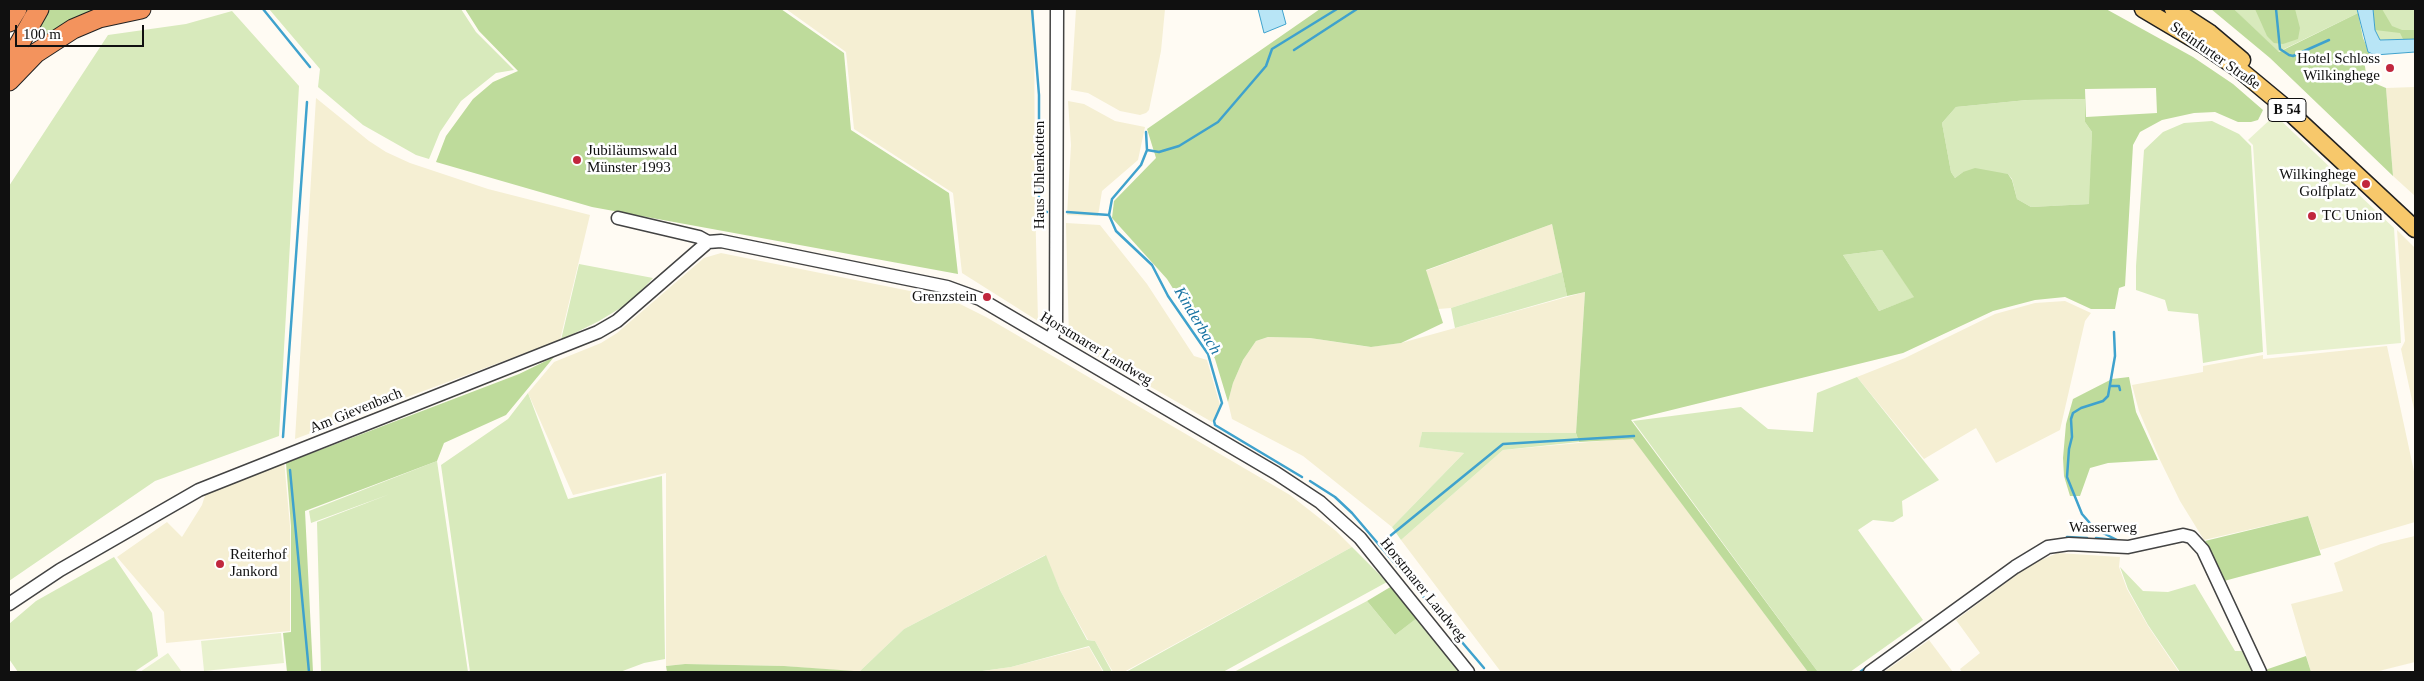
<!DOCTYPE html>
<meta charset="utf-8">
<style>
body{margin:0}
#map{position:relative;width:2424px;height:681px;overflow:hidden;background:#fffbf3;font-family:"Times New Roman",serif}
canvas{display:block}
.frame{position:absolute;inset:0;border:10px solid #101010;pointer-events:none}
.scale{position:absolute;left:15px;top:25px;width:129px;height:22px;box-sizing:border-box;border:2px solid #101010;border-top:0;padding-left:6px;font-size:15px;line-height:18px;white-space:nowrap;color:#101010;-webkit-text-stroke:4px #fff;paint-order:stroke}
</style>
<div id="map">
<canvas width="2424" height="681"></canvas>
<div class="frame"></div>
<div class="scale">100 m</div>
</div>
<script>
const ctx = document.querySelector('canvas').getContext('2d');
ctx.lineJoin = 'round';
function fillPath(path, color) { ctx.fillStyle = color; ctx.fill(path, 'evenodd'); }
const toPath = rows => new Path2D(rows.map(r => 'M' + r).join(''));
function stroke(path, color, width, dash) { ctx.strokeStyle = color; ctx.lineWidth = width; ctx.lineCap = dash ? 'butt' : 'round'; ctx.setLineDash(dash || []); ctx.stroke(path); }
function drawText(font, color, halo, rows, align = 'center') {
  ctx.font = font + ' "Times New Roman",serif'; ctx.lineWidth = 5; ctx.setLineDash([]); ctx.textBaseline = 'middle'; ctx.strokeStyle = halo; ctx.fillStyle = color; for (const [text, x, y, turn = 0] of rows) {
    ctx.save(); ctx.translate(x, y); ctx.rotate((+turn || 0) * Math.PI / 180); ctx.textAlign = isNaN(turn) ? turn : align; if (halo) ctx.strokeText(text, 0, 0); ctx.fillText(text, 0, 0); ctx.restore();
  }
}
fillPath(toPath([
 [786,9,1034,9,1035,201,1038,321,962,273,953,193,854,129,846,52],
 [1076,9,1165,9,1161,51,1149,110,1146,113,1140,115,1120,111,1088,93,1071,90],
 [2415,87,2415,196,2393,176,2386,88],
 [316,98,369,141,386,152,410,163,488,189,590,215,560,340,295,439],
 [1068,101,1084,104,1115,121,1145,127,1138,160,1102,191,1098,216,1067,215,1071,145],
 [1066,223,1100,225,1147,284,1194,356,1207,360,1220,405,1212,422,1069,340],
 [1552,224,1562,272,1451,308,1438,309,1425,271],
 [2397,230,2415,248,2415,414,2401,349,2405,341],
 [721,253,925,294,958,303,986,317,1290,495,1336,531,1352,547,1124,672,1113,672,1095,641,1088,640,1060,590,1045,555,904,629,859,672,784,666,685,664,666,666,666,473,573,495,528,393,554,362,601,343,617,333,704,258],
 [1585,292,1576,433,1422,432,1420,447,1464,453,1392,527,1303,456,1232,419,1228,402,1233,383,1243,360,1256,341,1268,337,1310,338,1370,347,1401,343],
 [2065,301,2091,313,2085,321,2060,430,1996,463,1976,428,1924,459,1857,377,1905,358,1995,314,2035,303],
 [2387,346,2415,476,2415,522,2320,550,2308,516,2204,540,2180,501,2160,460,2139,411,2132,385,2203,372,2203,366,2263,355,2263,359],
 [1633,438,1808,672,1501,672,1401,540,1503,450],
 [284,460,290,526,290,631,166,643,164,612,117,557,167,522,182,537,202,505,207,489],
 [2415,536,2415,662,2375,672,2311,672,2291,604,2343,591,2334,563,2381,544],
 [2058,553,2120,557,2119,567,2127,589,2148,626,2179,672,1962,672,1960,669,1980,653,1956,620,2031,564],
 [1929,640,1953,672,1884,672],
 [1089,647,1103,672,975,672,1011,667]
]), '#f5efd3');
fillPath(toPath([
 [269,9,461,9,476,32,514,70,496,73,461,101,440,132,429,159,416,155,363,125,318,87,320,69],
 [2234,9,2357,9,2358,13,2278,52],
 [2373,9,2415,9,2415,39,2380,40,2375,30],
 [232,11,299,86,279,436,155,481,9,581,9,186,108,35,186,24],
 [2085,99,2085,122,2092,132,2090,204,2031,207,2017,199,2012,179,2008,174,1963,172,1955,178,1951,172,1942,123,1956,107,2027,100],
 [2212,121,2239,134,2251,146,2263,352,2203,363,2198,314,2168,311,2165,300,2136,290,2136,266,2144,150,2163,132,2184,123],
 [1882,250,1915,297,1879,311,1843,255],
 [579,264,653,278,632,301,599,321,561,340],
 [1562,272,1567,296,1455,328,1451,308],
 [1857,377,1939,480,1902,501,1903,516,1893,522,1873,520,1858,530,1923,620,1850,672,1818,672,1633,421,1741,407,1768,429,1813,432,1817,393],
 [528,393,568,499,662,476,665,659,644,663,620,672,470,672,441,465,508,419],
 [1422,432,1576,433,1579,442,1503,450,1401,540,1392,527,1464,453,1419,447],
 [437,461,468,672,321,672,317,522,390,494,311,523,309,511],
 [1352,547,1387,582,1223,672,1126,672],
 [1046,555,1060,590,1087,640,1095,641,1112,672,1104,672,1089,646,1011,667,975,672,859,672,904,629],
 [114,557,152,613,158,656,134,672,18,672,9,659,9,624,36,601],
 [2120,567,2143,591,2168,592,2195,584,2235,651,2242,651,2253,672,2180,672,2148,625,2128,589],
 [1367,601,1395,635,1418,617,1461,672,1234,672]
]), '#d8eabc');
fillPath(toPath([
 [45,9,120,9,45,41,38,30],
 [465,9,781,9,844,53,851,130,949,193,958,274,592,207,436,162,446,136,473,99,493,82,518,71,479,31],
 [1320,9,2106,9,2193,57,2233,84,2263,110,2258,120,2251,122,2238,122,2215,112,2194,113,2162,120,2140,132,2133,145,2125,286,2119,288,2115,309,2091,309,2065,297,2035,300,1993,311,1903,353,1631,420,1818,672,1808,672,1633,439,1579,442,1576,433,1585,292,1567,296,1552,224,1426,270,1443,323,1401,343,1371,347,1310,338,1268,337,1256,341,1243,360,1233,383,1228,402,1215,359,1206,341,1167,279,1112,218,1114,201,1156,158,1147,129],
 [2156,88,2157,113,2086,117,2085,89],
 [2085,99,2085,122,2092,132,2089,204,2031,207,2017,199,2012,180,2008,174,1975,168,1963,172,1955,178,1951,172,1942,123,1956,107,2027,100],
 [1882,250,1914,297,1879,311,1843,255],
 [2211,9,2234,9,2279,52,2358,13,2363,38,2372,59,2364,60,2367,80,2386,88,2393,176,2270,58],
 [2255,9,2295,9,2300,28,2298,39,2283,44,2274,43,2267,36],
 [2373,9,2382,9,2392,26,2402,30,2415,30,2415,39,2403,39,2400,33,2375,30],
 [554,357,506,415,444,443,437,461,305,511,313,672,287,672,283,633,291,632,291,526,286,463,519,374],
 [2129,377,2136,412,2158,460,2108,463,2090,468,2080,496,2070,496,2064,476,2063,458,2066,424,2073,399,2112,379],
 [2308,516,2321,555,2224,581,2205,541],
 [1392,586,1417,618,1395,635,1367,601],
 [2306,656,2311,672,2266,672,2265,670],
 [685,664,784,666,868,672,667,672,666,666]
]), '#bedb9b');
fillPath(toPath([
 [2275,115,2394,228,2401,343,2267,355,2253,145,2248,140],
 [281,633,284,663,204,671,201,641],
 [168,653,182,672,140,672]
]), '#e8f1ce');
const water = toPath([
 [1258,9,1282,9,1286,24,1264,33,1258,9],
 [2357,9,2373,9,2375,30,2380,40,2415,39,2415,52,2375,55,2368,52,2357,9]
]);
fillPath(water, '#b8e5f6');
stroke(water, '#3fa2cd', 1);
stroke(toPath([
 [263,9,310,67],
 [1032,9,1039,95,1039,205,1041,211,1047,212],
 [2276,9,2280,49,2289,55,2293,56,2329,40],
 [1294,50,1357,9],
 [1147,150,1159,152,1179,146,1218,122,1266,66,1272,49,1337,9],
 [1067,212,1109,215,1116,231,1152,265,1168,296,1208,354,1222,403,1214,421,1215,425,1302,477],
 [1109,215,1112,199,1141,165,1147,150,1146,132],
 [2114,332,2115,356,2108,396,2103,401,2081,408,2073,413,2071,419,2072,437,2069,449,2067,477,2082,514,2095,529,2119,541],
 [2110,386,2119,386,2120,390],
 [283,437,307,102],
 [290,470,309,672],
 [1310,481,1335,497,1352,513,1484,668],
 [2067,537,2087,538],
 [2096,538,2114,540],
 [1379,545,1503,444,1634,436],
 [1860,672,1867,667]
]), '#3fa2cd', 2.5);
const minor = toPath([
 [618,218,699,237,708,242,721,241,947,287,980,299,1276,473,1320,502,1360,538,1468,672],
 [1050,340,1056,328,1057,9],
 [9,604,60,570,199,490,598,332,617,321,708,242],
 [1870,672,2015,567,2048,547,2069,544,2128,547,2183,535,2191,537,2203,550,2260,672]
]);
const major = toPath([
 [2143,9,2202,44,2240,70,2281,104,2415,229],
 [2173,9,2210,33,2242,60]
]);
const highway = toPath([
 [9,22,17,9],
 [9,62,39,9],
 [9,81,36,53,73,29,99,18,141,9]
]);
stroke(minor, '#434343', 15);
stroke(major, '#212121', 19);
stroke(highway, '#212121', 21);
stroke(minor, '#fff', 12);
stroke(major, '#f7c86b', 16);
stroke(highway, '#f3935d', 19);
for (const [x, y, r, color] of [
 [2390,68,5,"#c1273d"],
 [577,160,5,"#c1273d"],
 [2366,184,5,"#c1273d"],
 [2312,216,5,"#c1273d"],
 [987,297,5,"#c1273d"],
 [220,564,5,"#c1273d"]
]) { const dot = new Path2D(); dot.arc(x, y, r, 0, 2 * Math.PI); ctx.fillStyle = color; ctx.fill(dot); stroke(dot, '#fff', 2); }
for (const [x, y, w] of [
 [2287,110,38]
]) { const box = new Path2D(); box.roundRect(x - w / 2, y - 11.5, w, 23, 4); ctx.fillStyle = '#fff'; ctx.fill(box); stroke(box, '#101010', 1); }
drawText('bold 14px', '#101010', null, [
 ["B 54",2287,110]
]);
drawText('15px', '#101010', '#fff', [
 ["Steinfurter Straße",2215,56,35],
 ["Haus Uhlenkotten",1040,175,-90],
 ["Horstmarer Landweg",1096,349,31],
 ["Am Gievenbach",356,411,-22],
 ["Wasserweg",2103,528],
 ["Horstmarer Landweg",1423,590,51]
]);
drawText('15px', '#101010', '#fff', [
 ["Hotel Schloss",2380,59],
 ["Wilkinghege",2380,76],
 ["Jubiläumswald",587,151,"left"],
 ["Münster 1993",587,168,"left"],
 ["Wilkinghege",2356,175],
 ["Golfplatz",2356,192],
 ["TC Union",2322,216,"left"],
 ["Grenzstein",977,297],
 ["Reiterhof",230,555,"left"],
 ["Jankord",230,572,"left"]
], 'right');
drawText('italic 16px', '#1874a3', '#fff', [
 ["Kinderbach",1197,321,59]
]);
</script>
